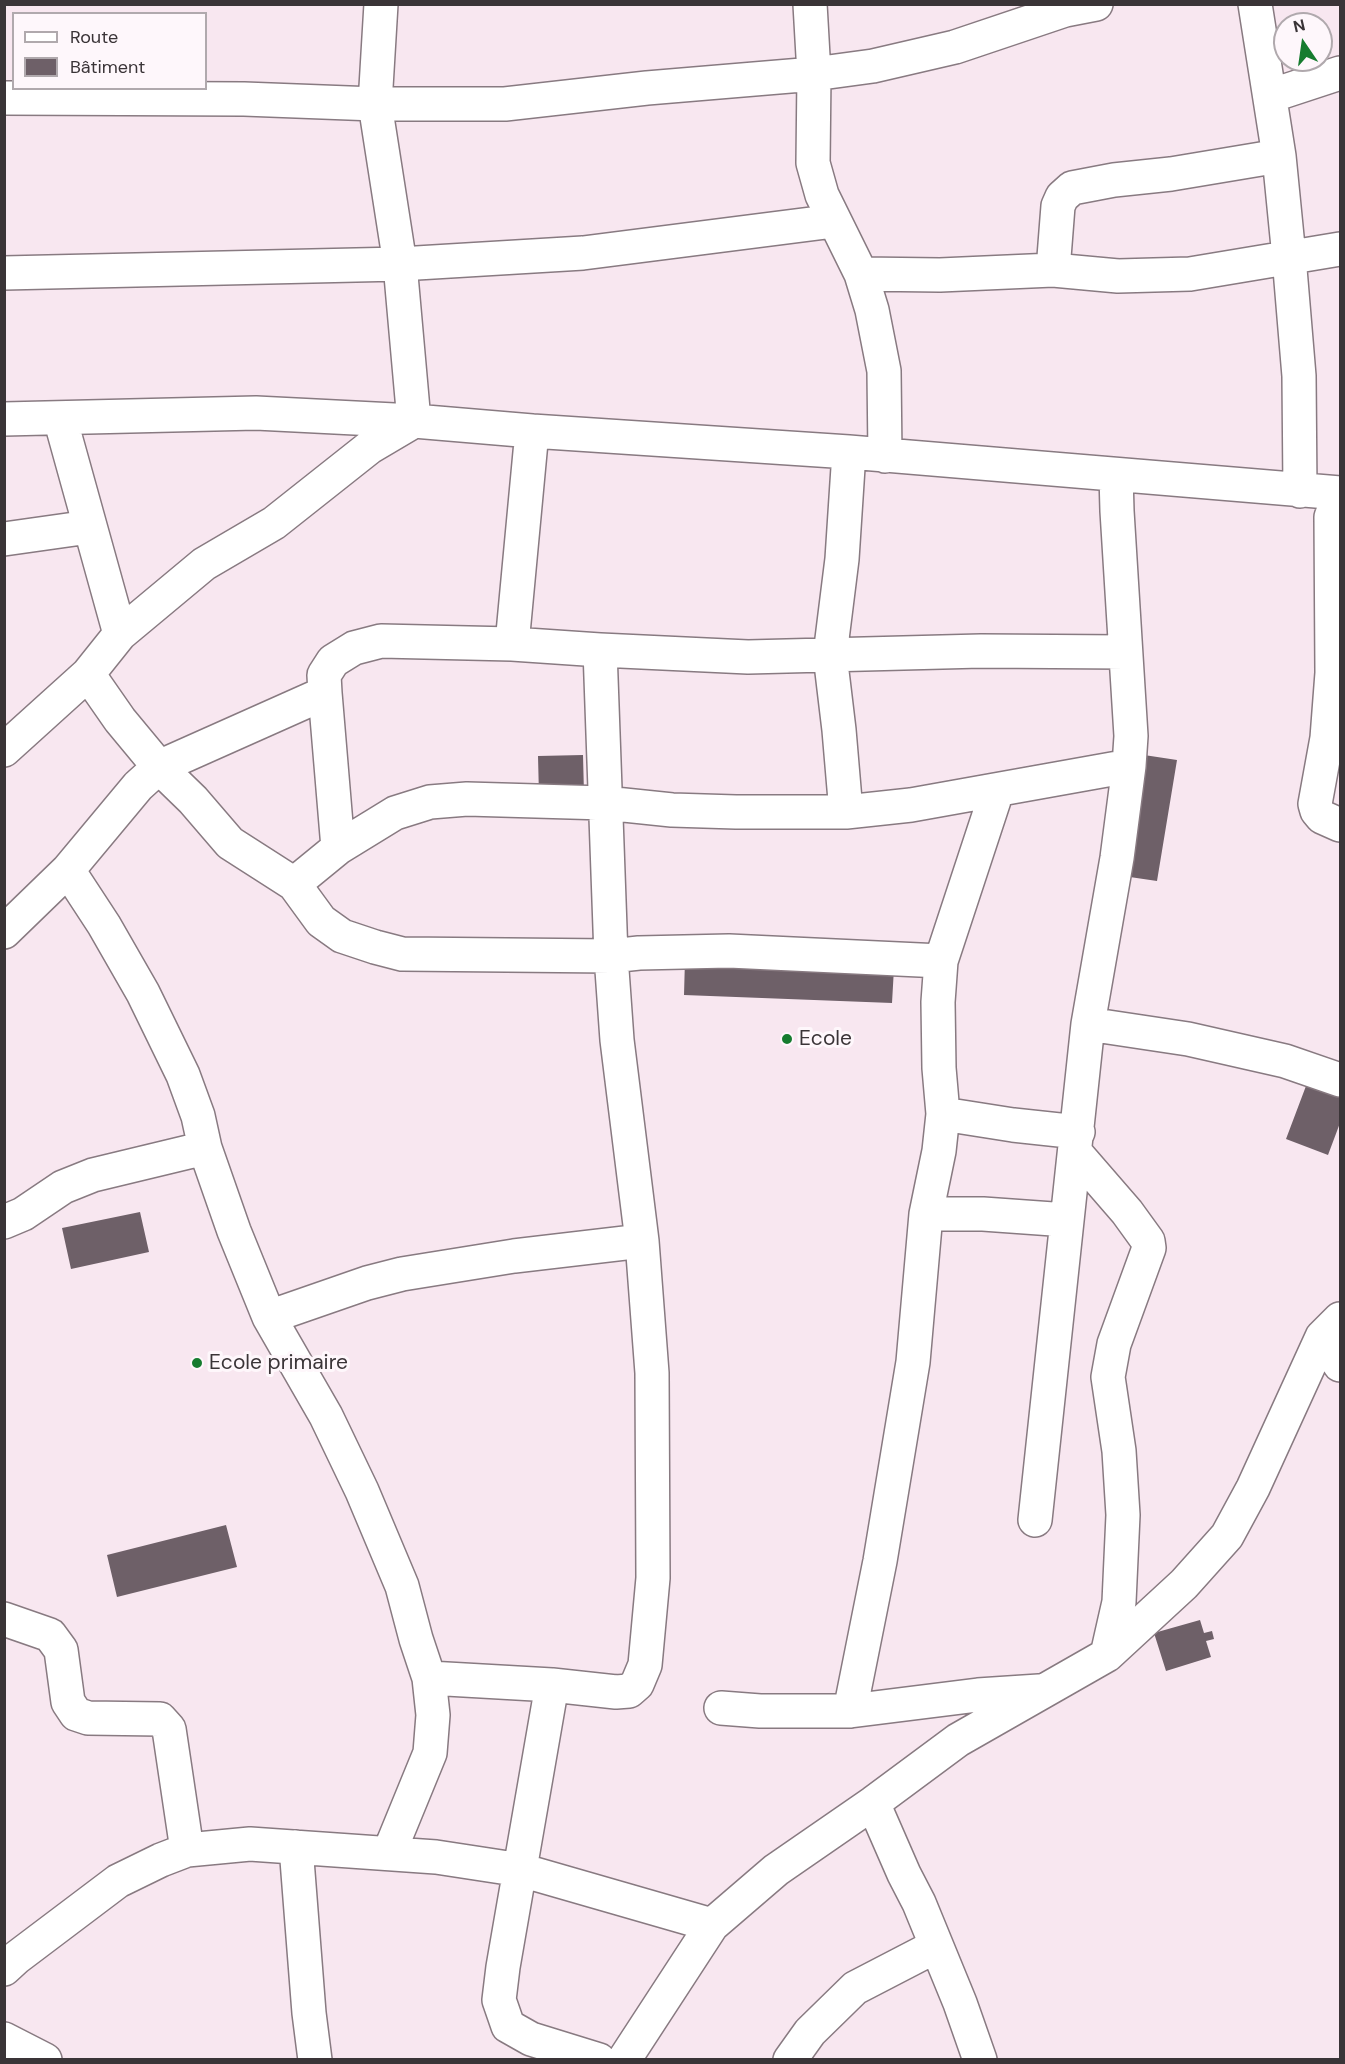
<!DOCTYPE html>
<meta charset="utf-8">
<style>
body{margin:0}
#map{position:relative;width:1345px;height:2064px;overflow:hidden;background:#f8e7f0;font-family:"DM Sans",sans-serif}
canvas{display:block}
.frame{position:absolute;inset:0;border:6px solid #3a3437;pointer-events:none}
.legend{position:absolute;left:12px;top:12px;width:195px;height:78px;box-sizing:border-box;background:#fef7fb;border:2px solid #b0a9ad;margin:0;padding:8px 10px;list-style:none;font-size:18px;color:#3a3437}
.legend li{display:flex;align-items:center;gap:12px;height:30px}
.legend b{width:30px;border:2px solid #b0a9ad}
.north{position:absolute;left:1273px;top:12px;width:60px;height:60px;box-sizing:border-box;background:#fef7fb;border:2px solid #b0a9ad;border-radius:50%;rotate:347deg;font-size:16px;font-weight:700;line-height:24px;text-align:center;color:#3a3437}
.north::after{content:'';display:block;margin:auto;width:21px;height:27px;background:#167c2f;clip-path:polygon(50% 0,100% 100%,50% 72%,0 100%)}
</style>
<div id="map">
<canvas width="1345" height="2064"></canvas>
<div class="frame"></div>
<ul class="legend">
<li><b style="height:8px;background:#fff"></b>Route</li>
<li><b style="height:16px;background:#6e6068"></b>Bâtiment</li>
</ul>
<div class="north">N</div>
</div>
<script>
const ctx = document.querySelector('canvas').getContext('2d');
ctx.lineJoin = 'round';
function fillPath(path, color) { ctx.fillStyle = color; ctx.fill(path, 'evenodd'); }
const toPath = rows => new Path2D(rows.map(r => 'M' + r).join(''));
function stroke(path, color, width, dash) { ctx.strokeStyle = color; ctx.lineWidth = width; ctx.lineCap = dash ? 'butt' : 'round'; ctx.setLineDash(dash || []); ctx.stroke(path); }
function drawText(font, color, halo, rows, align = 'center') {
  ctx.font = font + ' "DM Sans",sans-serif'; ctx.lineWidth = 6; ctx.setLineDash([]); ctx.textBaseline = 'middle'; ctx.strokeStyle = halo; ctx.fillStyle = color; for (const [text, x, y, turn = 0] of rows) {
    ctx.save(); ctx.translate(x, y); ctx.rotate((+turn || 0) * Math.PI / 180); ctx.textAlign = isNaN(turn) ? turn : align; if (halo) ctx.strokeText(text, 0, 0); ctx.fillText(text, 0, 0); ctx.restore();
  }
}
fillPath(toPath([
 [583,755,584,794,539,796,538,756],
 [1144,755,1177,760,1157,881,1123,876],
 [685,959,894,968,892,1003,684,995],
 [1309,1078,1340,1090,1340,1123,1328,1155,1286,1139],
 [140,1212,149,1252,71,1269,62,1228],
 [226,1525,237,1567,117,1597,107,1555],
 [1200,1620,1204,1633,1212,1631,1214,1639,1206,1641,1211,1657,1166,1671,1154,1633]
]), '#6e6068');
const minor = toPath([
 [810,4,814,74,813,163,822,195,861,274,872,310,884,371,885,456],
 [1255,4,1279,156,1289,257,1299,376,1300,491],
 [1270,96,1340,73],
 [4,98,244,99,375,104,505,104,647,88,814,74,873,66,955,47,1065,10,1096,4],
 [1053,270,1058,206,1062,197,1072,188,1114,180,1171,174,1279,156],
 [4,273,400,264,583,253,834,221],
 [861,274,940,275,1053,270,1118,276,1190,274,1340,249],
 [60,418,120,634],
 [4,419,256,413,414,421,532,431,849,452,1340,493],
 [1340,493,1331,517,1332,673,1327,738,1315,804,1317,811,1322,817,1340,825],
 [4,539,89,527],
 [512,644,532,431],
 [88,674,120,720,159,767,193,800,230,843,294,884,321,921,342,936,375,947,402,954,611,956,639,953,729,951,941,961],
 [325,693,338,848],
 [4,750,88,674,120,634,204,564,274,523,370,447,414,421,400,264,375,104,381,4],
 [997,791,941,961,938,1002,939,1068,943,1114,1013,1125,1078,1132],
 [846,812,839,730,830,655,842,559,849,452],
 [294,884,338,848,395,813,430,802,467,799,605,803,672,810,736,812,846,812,911,805,1129,766],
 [4,932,68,870],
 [1088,1024,1188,1039,1285,1061,1340,1080],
 [1075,1152,1127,1212,1148,1241,1149,1248,1114,1344,1108,1377,1119,1451,1123,1515,1119,1602,1107,1655],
 [926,1214,983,1214,1067,1220],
 [4,1222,23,1214,63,1187,93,1175,205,1148],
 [269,1317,367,1283,402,1274,514,1256,642,1241],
 [1322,1337,1340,1365],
 [1035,1520,1088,1024,1117,858,1129,766,1131,736,1117,511,1116,475],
 [4,1619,50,1635,61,1650,68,1702,76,1714,88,1718,160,1719,169,1729,187,1850],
 [429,1678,552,1685,616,1692,629,1691,637,1684,645,1665,653,1578,652,1373,642,1241,617,1040,611,956,600,650],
 [552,1685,503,1967,499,2000,508,2026,531,2039,599,2060],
 [721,1708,760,1711,850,1711,978,1695,1039,1691],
 [850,1711,880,1561,913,1362,926,1214,939,1151,943,1114],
 [873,1803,904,1874,919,1903,960,2003,980,2060],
 [296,1847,309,2013,315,2060],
 [389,1853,430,1753,433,1715,429,1678,416,1639,402,1586,362,1491,326,1416,269,1317,234,1231,205,1148,198,1116,183,1075,143,993,104,925,68,870,138,786,159,767,325,693,324,675,333,661,354,648,381,641,512,644,600,650,748,657,981,651,1125,652],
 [4,1969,16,1958,118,1881,161,1860,187,1850,250,1844,436,1857,521,1870,712,1925],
 [4,2039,45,2060],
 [624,2060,712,1925,776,1870,873,1803,958,1740,1107,1655,1184,1584,1227,1536,1253,1488,1322,1337,1340,1319],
 [790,2060,810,2032,855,1988,936,1946]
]);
stroke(minor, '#887a81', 36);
stroke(minor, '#fff', 33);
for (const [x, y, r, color] of [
 [787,1039,6,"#167c2f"],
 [197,1363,6,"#167c2f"]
]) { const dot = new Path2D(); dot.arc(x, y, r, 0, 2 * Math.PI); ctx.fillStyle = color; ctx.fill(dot); stroke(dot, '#fef7fb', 2); }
drawText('21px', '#3a3437', '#fef7fb', [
 ["Ecole",799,1039],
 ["Ecole primaire",209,1363]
], 'left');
</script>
